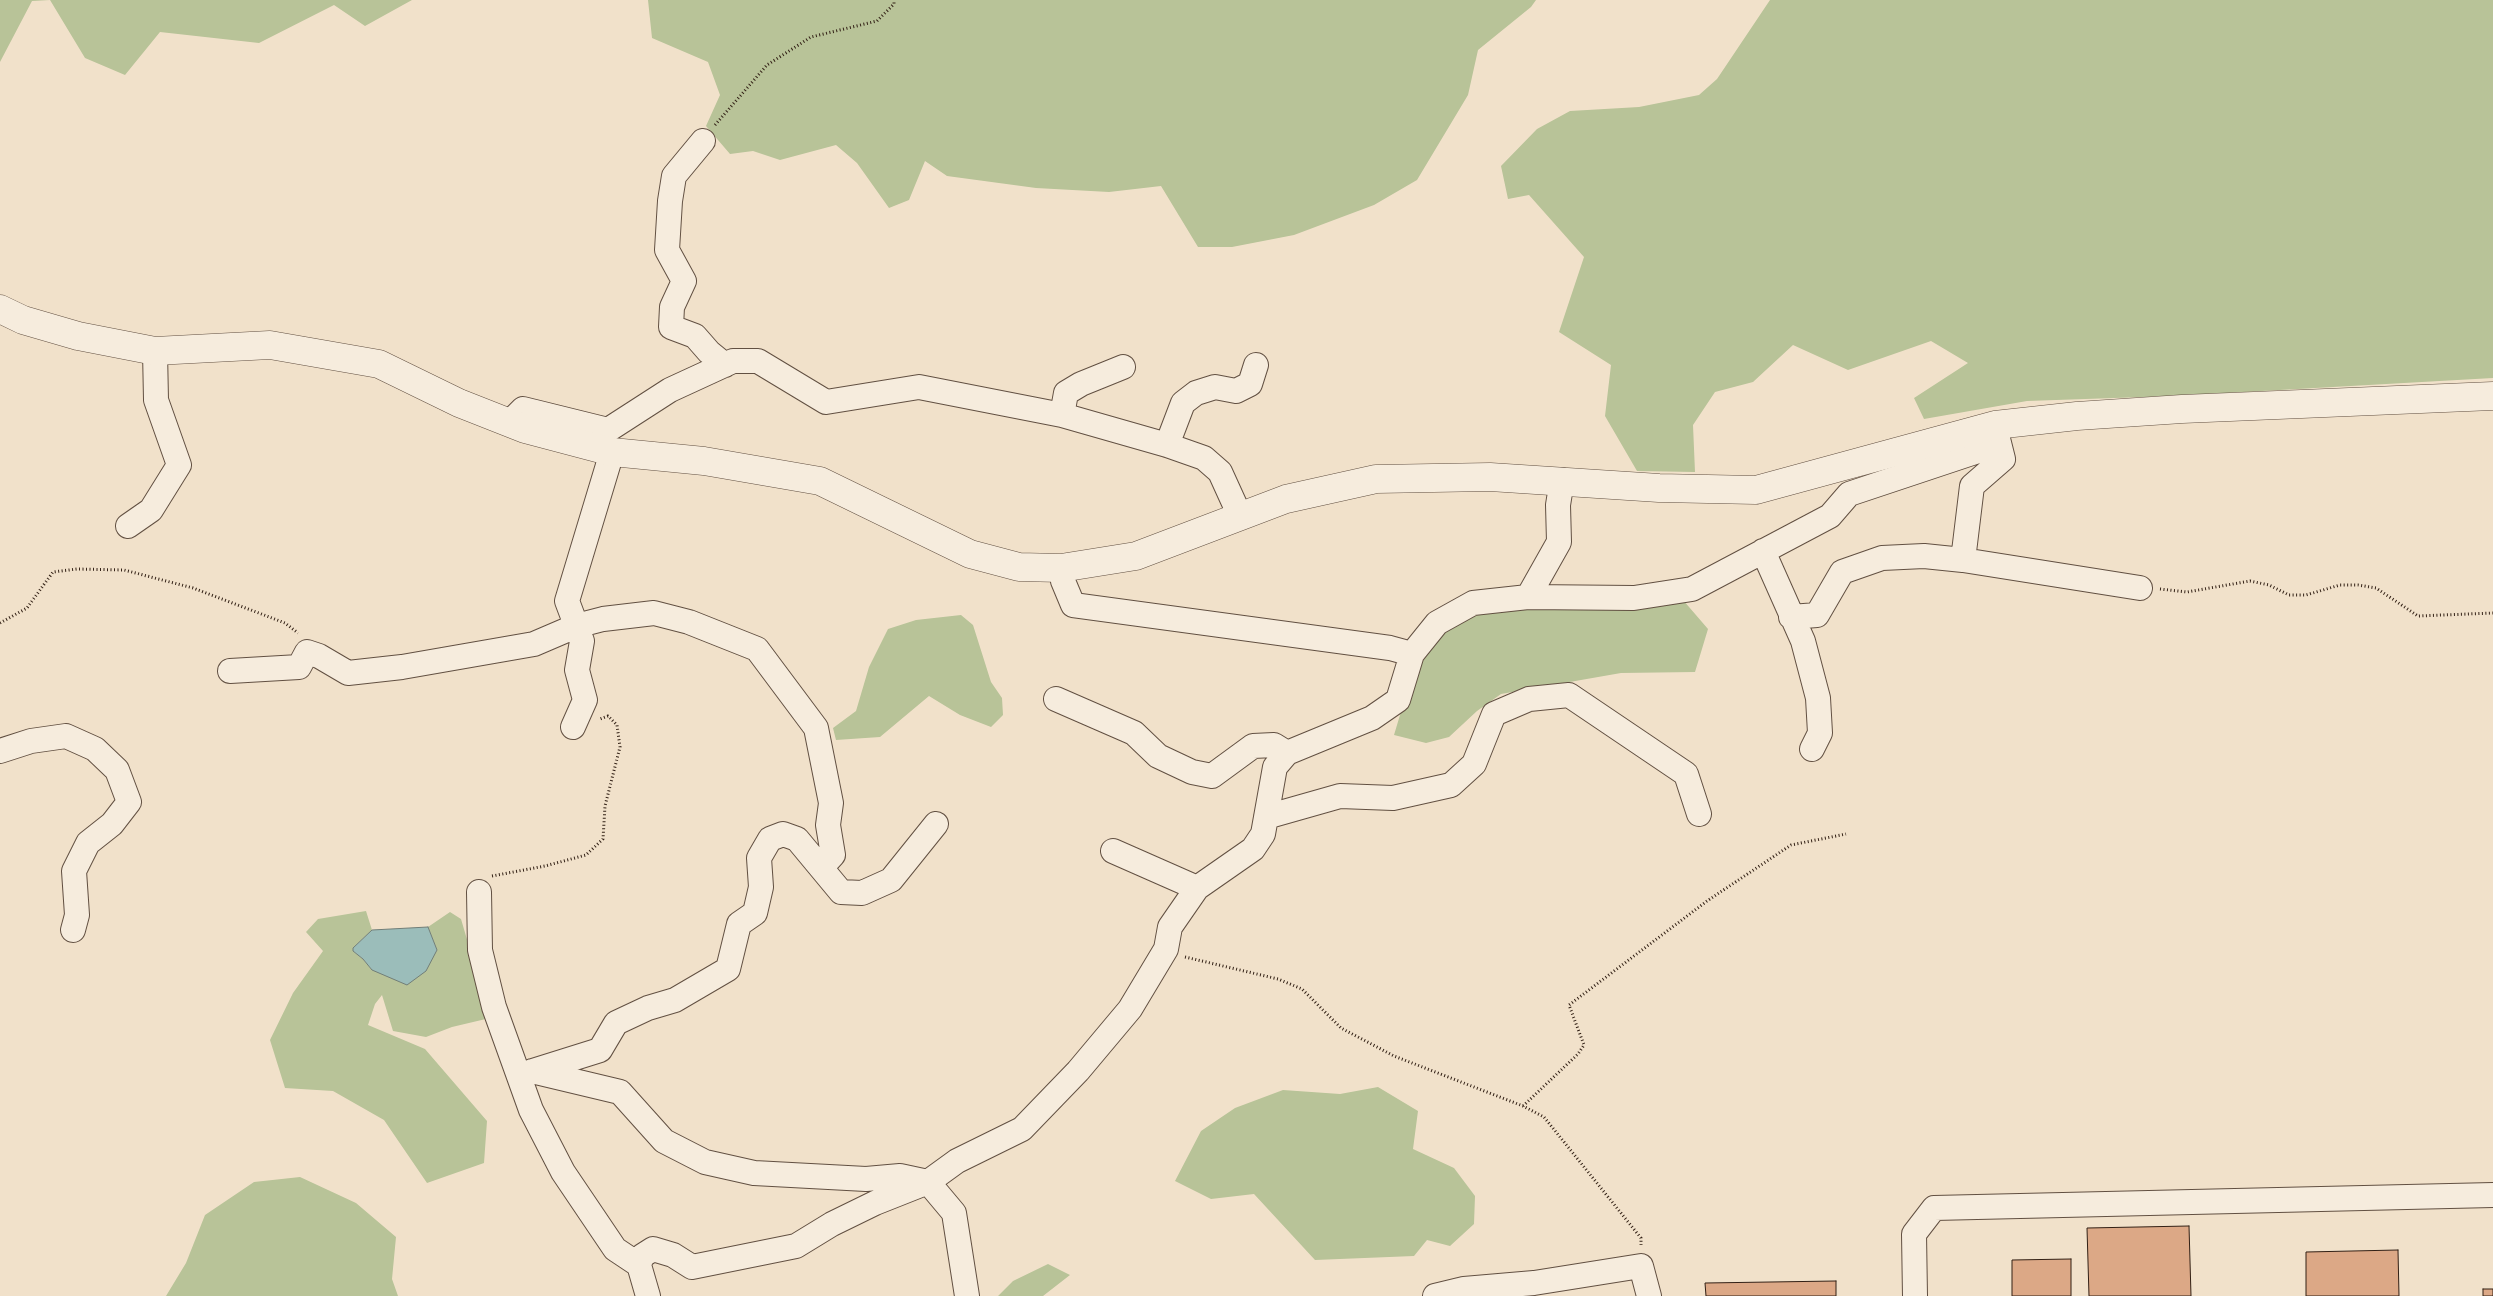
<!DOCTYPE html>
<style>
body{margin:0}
canvas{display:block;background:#f1e1ca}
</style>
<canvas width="2493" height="1296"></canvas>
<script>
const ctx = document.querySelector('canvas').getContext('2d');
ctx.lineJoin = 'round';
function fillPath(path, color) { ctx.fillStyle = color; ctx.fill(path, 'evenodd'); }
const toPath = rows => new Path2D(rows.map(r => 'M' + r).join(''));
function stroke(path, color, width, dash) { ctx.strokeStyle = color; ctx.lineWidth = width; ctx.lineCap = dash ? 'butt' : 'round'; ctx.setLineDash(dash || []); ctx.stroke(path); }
fillPath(toPath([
 [0,0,412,0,365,26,334,5,259,43,160,32,125,75,85,58,50,0,32,1,0,62],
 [648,0,1536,0,1531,7,1478,50,1468,95,1417,180,1374,205,1294,235,1232,247,1198,247,1161,186,1109,192,1036,188,947,176,925,161,909,200,889,208,857,163,836,145,780,160,753,151,730,154,706,126,720,95,708,62,652,38],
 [1770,0,2493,0,2493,378,2173,396,2027,401,1924,419,1914,398,1968,363,1931,341,1848,370,1793,345,1753,382,1715,392,1693,425,1695,472,1637,471,1605,416,1611,365,1559,332,1584,257,1529,195,1508,199,1501,166,1537,129,1570,111,1639,107,1699,95,1717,79],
 [1683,600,1708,629,1695,672,1621,673,1501,694,1477,711,1449,737,1426,743,1394,735,1418,655,1447,627,1476,613],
 [961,615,973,625,991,682,1002,698,1003,715,991,727,960,715,929,696,880,737,836,740,833,728,856,711,869,667,888,629,916,620],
 [366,911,372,930,353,948,353,951,363,959,372,970,437,951,428,927,450,912,461,919,490,1018,452,1027,426,1037,393,1031,382,995,375,1004,368,1025,425,1049,487,1121,484,1163,427,1183,384,1120,333,1091,285,1088,270,1040,293,993,323,951,306,932,318,919],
 [1378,1087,1418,1111,1413,1149,1454,1168,1475,1196,1474,1224,1450,1246,1427,1240,1414,1256,1315,1260,1254,1194,1211,1199,1175,1181,1201,1131,1235,1108,1283,1090,1340,1094],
 [300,1177,356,1203,396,1237,392,1279,398,1296,166,1296,186,1263,205,1215,254,1182],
 [1048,1264,1070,1275,1043,1296,998,1296,1013,1281]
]), '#b8c398');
const water = toPath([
 [428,927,437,950,426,971,407,985,372,970,363,959,353,951,353,948,372,930,428,927]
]);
fillPath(water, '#9bbdba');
stroke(water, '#717e78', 1);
const building = toPath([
 [2189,1226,2191,1296,2089,1296,2087,1228,2189,1226],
 [2398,1250,2399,1296,2306,1296,2306,1252,2398,1250],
 [2071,1259,2071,1296,2012,1296,2012,1260,2071,1259],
 [1836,1281,1836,1296,1706,1296,1705,1283,1836,1281],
 [2483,1289,2493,1289,2493,1296,2483,1296,2483,1289]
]);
fillPath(building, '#dca886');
stroke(building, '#322015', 1);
const minor = toPath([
 [703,141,674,176,670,201,667,250,684,281,672,307,671,327,695,336,709,352,725,365],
 [1062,415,1066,393,1081,384,1123,367],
 [509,423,523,409,608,430,670,390,733,361,758,361,826,402,919,387,1062,415,1167,445,1204,458,1220,472,1240,516],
 [1167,445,1183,403,1196,393,1215,387,1236,391,1250,384,1256,365],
 [128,526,151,510,179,465,156,400,155,351],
 [1763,551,1803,641,1818,698,1820,733,1812,749],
 [1963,560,1972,486,2003,459,1996,431],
 [1528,597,1559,542,1558,505,1562,480],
 [1791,617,1817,615,1842,572,1882,558,1924,556,1963,560,2140,588],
 [1412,654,1437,623,1473,603,1528,597,1634,598,1692,589,1830,516,1849,494,1999,444],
 [230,671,299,667,307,652,319,656,348,673,402,667,534,644,576,626,603,619,654,613,689,622,757,649,816,728,831,803,828,825,833,855,822,867],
 [1056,699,1134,733,1158,756,1192,772,1212,776,1253,746,1274,745,1287,753],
 [573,727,585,700,577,670,582,641,567,601,612,452],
 [0,751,31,741,66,736,95,749,117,770,129,802,112,824,88,843,74,871,77,915,73,930],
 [1266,817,1340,796,1393,798,1451,785,1474,764,1494,714,1529,699,1569,695,1686,774,1699,814],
 [1113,851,1197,888],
 [479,892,480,950,494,1007,531,1110,563,1172,615,1249,639,1265],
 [532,1071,620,1092,664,1141,705,1162,754,1173,866,1179,900,1176,928,1182,954,1213,967,1296],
 [533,1071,600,1050,616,1023,648,1008,675,1000,728,969,739,924,755,913,761,887,759,858,770,839,783,834,797,839,841,892,862,893,891,880,936,824],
 [648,1296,639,1265,642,1256,653,1249,673,1255,692,1267,796,1246,832,1224,875,1203,928,1182,957,1161,1022,1129,1078,1071,1130,1009,1166,949,1170,927,1197,888,1253,849,1263,834,1275,767,1287,753,1372,718,1398,700,1412,654,1390,648,1073,605,1063,581,1061,568],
 [1435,1296,1464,1289,1534,1283,1641,1266,1649,1296],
 [1915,1296,1914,1234,1934,1208,2493,1195]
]);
const tertiary = toPath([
 [0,309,23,320,78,336,155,351,270,345,379,364,459,403,525,429,612,452,704,461,820,481,970,554,1019,567,1061,568,1136,556,1286,499,1376,479,1490,477,1659,488,1756,490,1995,425,2077,416,2182,409,2493,396]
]);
stroke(minor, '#625042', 26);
stroke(tertiary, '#625042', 29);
stroke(toPath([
 [715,125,767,65,811,37,877,21,894,4,894,0],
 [2160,589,2187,592,2250,581,2269,585,2289,595,2306,595,2340,585,2358,585,2376,588,2418,616,2493,613],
 [0,623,27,608,53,572,77,569,124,570,193,588,285,623,298,633],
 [492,876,545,866,586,855,603,839,605,806,620,747,617,725,608,716,600,719],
 [1185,957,1278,979,1302,989,1341,1028,1394,1056,1523,1106,1544,1117,1641,1238,1641,1245],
 [1523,1106,1578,1054,1584,1045,1569,1005,1707,901,1791,845,1846,834]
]), '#322015', 3, [1, 2.5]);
stroke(minor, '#f6ecdd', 24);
stroke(tertiary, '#f6ecdd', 28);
</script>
